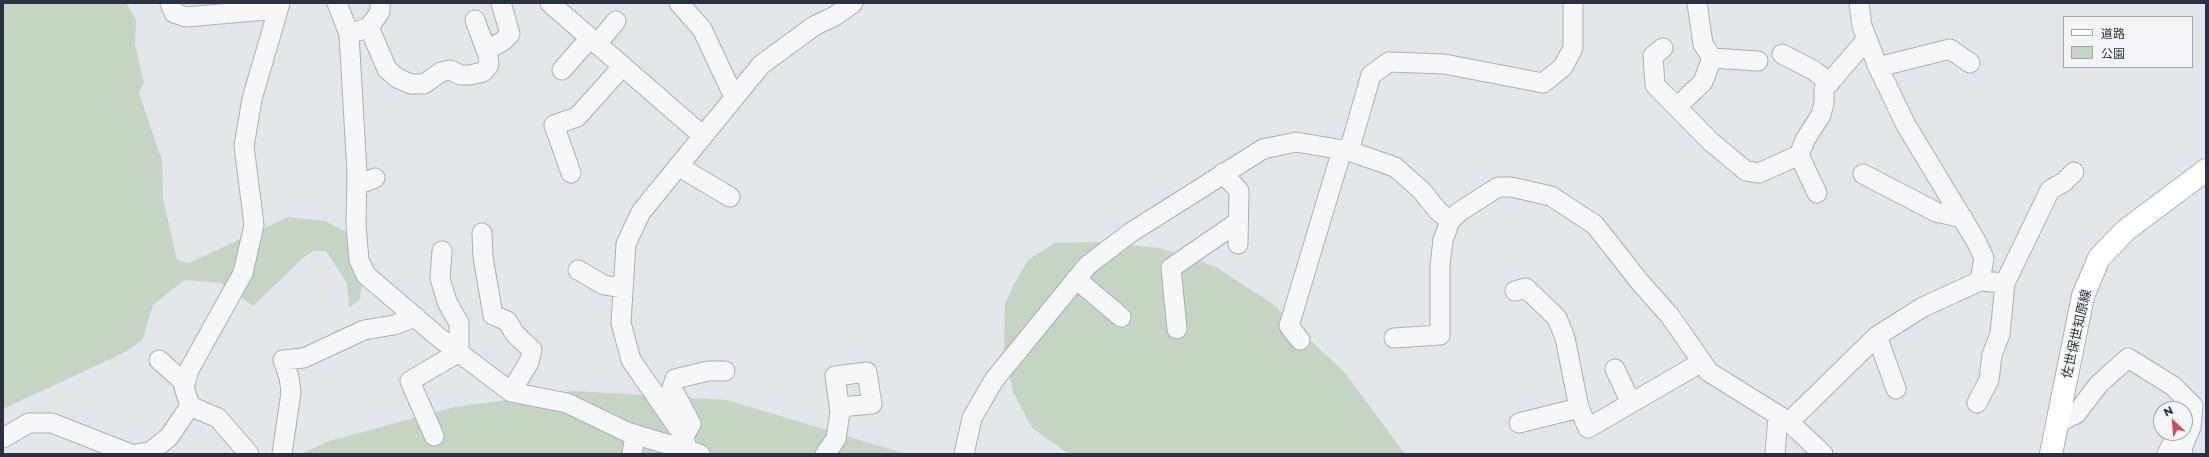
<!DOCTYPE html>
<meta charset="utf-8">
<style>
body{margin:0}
#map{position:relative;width:2209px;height:457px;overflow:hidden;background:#e2e5ea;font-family:Montserrat,"Noto Sans JP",sans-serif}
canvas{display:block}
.frame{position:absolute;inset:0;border:4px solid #2b3142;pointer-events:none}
.legend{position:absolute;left:2063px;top:16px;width:130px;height:52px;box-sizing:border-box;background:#f2f4f8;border:1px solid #a2a6af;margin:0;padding:5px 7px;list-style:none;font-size:12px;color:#2b3142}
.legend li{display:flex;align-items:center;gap:8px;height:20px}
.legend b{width:20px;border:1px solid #a2a6af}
.north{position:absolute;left:2153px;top:401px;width:40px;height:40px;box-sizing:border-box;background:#f2f4f8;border:1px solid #a2a6af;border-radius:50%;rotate:334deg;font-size:11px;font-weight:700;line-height:16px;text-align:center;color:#2b3142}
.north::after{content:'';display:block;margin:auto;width:14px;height:18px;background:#cb4c52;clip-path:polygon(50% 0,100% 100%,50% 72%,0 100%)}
</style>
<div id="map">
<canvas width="2209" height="457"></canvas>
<div class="frame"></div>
<ul class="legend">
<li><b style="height:5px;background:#fff"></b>道路</li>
<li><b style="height:11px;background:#c6d4c4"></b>公園</li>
</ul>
<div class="north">N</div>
</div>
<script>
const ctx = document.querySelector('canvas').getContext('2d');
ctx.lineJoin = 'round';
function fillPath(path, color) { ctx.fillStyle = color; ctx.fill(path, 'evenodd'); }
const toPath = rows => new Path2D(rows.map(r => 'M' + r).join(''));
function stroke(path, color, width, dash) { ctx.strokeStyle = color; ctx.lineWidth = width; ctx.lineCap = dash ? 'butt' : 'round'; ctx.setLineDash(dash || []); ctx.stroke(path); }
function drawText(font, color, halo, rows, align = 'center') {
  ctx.font = font + ' Montserrat,"Noto Sans JP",sans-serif'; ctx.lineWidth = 3; ctx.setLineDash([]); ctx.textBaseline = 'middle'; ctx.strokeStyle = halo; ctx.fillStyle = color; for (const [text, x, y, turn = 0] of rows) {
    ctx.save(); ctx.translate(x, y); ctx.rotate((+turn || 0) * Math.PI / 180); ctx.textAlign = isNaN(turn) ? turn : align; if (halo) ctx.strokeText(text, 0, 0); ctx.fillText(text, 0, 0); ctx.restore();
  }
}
fillPath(toPath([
 [5,3,126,3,136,20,135,45,144,82,139,93,162,160,163,199,177,260,189,263,288,217,325,221,346,232,351,256,362,278,360,300,349,307,347,283,326,251,313,251,302,259,253,306,221,283,184,280,153,305,142,341,121,354,3,409,3,4],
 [1098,242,1160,248,1216,267,1274,305,1345,373,1405,454,1070,454,1063,450,1032,428,1013,392,1004,348,1005,304,1014,284,1028,260,1055,243],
 [574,391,727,400,906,454,301,454,329,441,455,407]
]), '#c6d4c4');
const minor = toPath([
 [170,3,174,13,186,17,278,9],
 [337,3,349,34,357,173,356,225,359,260,366,275,437,336,511,392,567,403,627,432,700,454],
 [550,3,703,136],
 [679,3,702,29,734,97],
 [1697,3,1703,44,1712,58],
 [369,27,387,69,397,78,411,84,424,84,441,72,450,70,461,75,470,75,483,72,489,65,488,55,475,20],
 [358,31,369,27,380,12,380,3],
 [597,44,616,21],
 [1663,48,1653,56,1655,85,1710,141,1746,171,1759,173,1799,155],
 [487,50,503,41,510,34,501,3],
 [1782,54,1813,70,1830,83],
 [1878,67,1950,49,1970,63],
 [562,70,590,38],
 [1677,107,1703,82,1712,58,1758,61],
 [1349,151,1371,75,1389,62,1444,64,1543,83,1563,67,1573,48,1573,3],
 [678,166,730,197],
 [571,173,554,125,577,117,623,66],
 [1223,173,1239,191,1238,244],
 [1863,174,1936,212,1963,218],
 [357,185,375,178],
 [1817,193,1799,155,1805,140,1821,115,1824,103,1824,89,1867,39],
 [482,233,483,257,493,315,507,321,516,335,532,350,529,362,511,392],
 [578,270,604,285,622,288],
 [1076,279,1121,317],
 [1980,281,2005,283,2050,190,2064,182,2074,172],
 [1515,291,1526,288,1557,318,1565,338,1579,408,1588,428,1702,362],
 [1177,329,1171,268,1238,222],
 [1877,336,1896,389],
 [1394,338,1440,335,1440,266,1443,240,1450,221],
 [1300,340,1289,326,1342,150],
 [159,360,185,383],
 [1615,369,1631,403],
 [1977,403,1989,380,1992,355,2000,334,2005,283],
 [1789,422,1877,336,1923,307,1980,281,1984,258,1976,241,1906,125,1878,67,1862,26,1859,3],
 [1519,423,1579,408],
 [2057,423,2076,414,2099,384,2128,358,2173,386,2193,406],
 [434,436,410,381,459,352,459,323,447,302,440,278,442,251],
 [3,438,29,423,52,423,131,454],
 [683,438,691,424,672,388,675,379,708,371,725,371],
 [688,450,681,432,631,360,621,323,626,244,641,212,761,65,814,26,835,16,853,3],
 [137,454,150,452,169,437,190,406],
 [249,454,218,418,190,406,184,387,189,370,243,273,254,225,244,146,252,99,280,3],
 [282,454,291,392,289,377,283,360,304,358,364,330,394,325,416,317],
 [632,454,635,435],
 [825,454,836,439,840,412,835,376,867,372,872,404,840,407],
 [964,454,972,418,994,380,1088,265,1130,233,1263,149,1296,142,1349,151,1395,167,1422,191,1438,211,1450,221,1459,212,1498,187,1511,187,1551,196,1595,225,1639,281,1670,316,1709,372,1789,422,1823,454],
 [1775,454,1778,415],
 [2167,454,2178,433],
 [2183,454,2182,448,2191,427,2193,406]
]);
const secondary = toPath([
 [2051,454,2083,296,2099,258,2126,230,2206,170]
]);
stroke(minor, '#abafb8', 21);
stroke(secondary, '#abafb8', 24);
stroke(minor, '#f5f6f8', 19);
stroke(secondary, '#fff', 22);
drawText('13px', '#2b3142', '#f2f4f8', [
 ["佐世保世知原線",2077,334,-77]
]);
</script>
